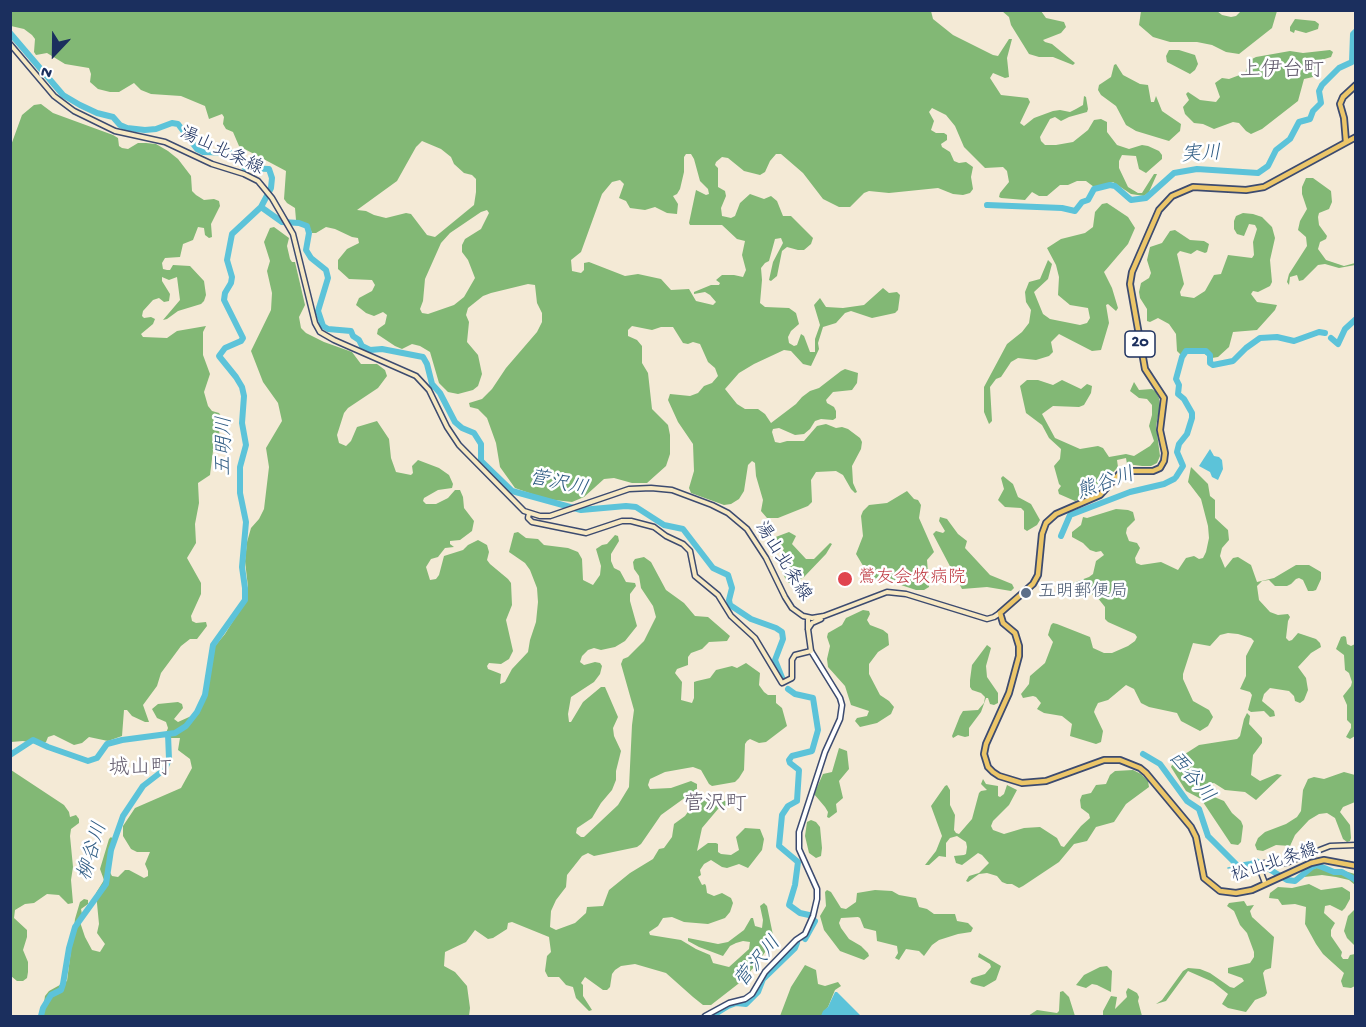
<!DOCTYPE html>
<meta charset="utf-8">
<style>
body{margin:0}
#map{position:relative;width:1366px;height:1027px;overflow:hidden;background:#f4ead6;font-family:"Gochi Hand",sans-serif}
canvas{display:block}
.frame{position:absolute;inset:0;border:12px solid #1b2f5e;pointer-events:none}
.north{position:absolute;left:24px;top:24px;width:60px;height:60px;-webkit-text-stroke:4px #fff;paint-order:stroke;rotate:202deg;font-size:16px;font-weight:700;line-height:24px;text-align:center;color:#1b2f5e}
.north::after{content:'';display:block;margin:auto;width:21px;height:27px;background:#1b2f5e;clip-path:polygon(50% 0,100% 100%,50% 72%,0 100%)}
</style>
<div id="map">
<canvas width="1366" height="1027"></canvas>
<div class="frame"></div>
<div class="north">N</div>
</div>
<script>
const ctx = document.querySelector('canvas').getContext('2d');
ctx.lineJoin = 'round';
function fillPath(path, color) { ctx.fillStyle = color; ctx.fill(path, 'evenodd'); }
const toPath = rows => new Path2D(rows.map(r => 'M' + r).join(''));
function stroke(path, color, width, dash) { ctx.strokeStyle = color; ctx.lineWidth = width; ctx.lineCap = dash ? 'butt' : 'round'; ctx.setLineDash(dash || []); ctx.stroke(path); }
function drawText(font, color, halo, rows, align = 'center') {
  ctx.font = font + ' "Gochi Hand","Klee One",sans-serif'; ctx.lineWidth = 5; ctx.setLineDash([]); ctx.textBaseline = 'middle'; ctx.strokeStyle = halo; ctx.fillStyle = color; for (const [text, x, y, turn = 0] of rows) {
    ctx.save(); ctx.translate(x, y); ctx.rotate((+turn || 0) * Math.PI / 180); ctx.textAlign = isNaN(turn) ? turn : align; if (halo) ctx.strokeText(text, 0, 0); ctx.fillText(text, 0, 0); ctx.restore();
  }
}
fillPath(toPath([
 [10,11,931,11,933,19,953,35,993,55,998,56,1009,39,1012,39,1007,58,1009,77,1005,78,993,73,990,78,1001,95,1028,98,1030,102,1020,123,1024,126,1034,118,1053,111,1060,110,1070,112,1076,109,1083,105,1084,96,1086,97,1088,109,1087,112,1069,117,1061,121,1055,117,1050,119,1040,137,1041,141,1045,145,1056,145,1073,142,1088,130,1094,120,1101,119,1107,122,1107,132,1117,145,1129,149,1142,145,1148,146,1159,151,1162,155,1162,159,1146,173,1139,169,1136,156,1122,155,1119,161,1119,168,1128,187,1138,193,1142,193,1154,174,1157,174,1149,192,1144,196,1131,194,1113,182,1094,187,1086,181,1077,181,1068,185,1060,185,1047,196,1039,196,1032,192,1025,200,1001,198,999,197,1000,193,1009,182,1007,171,1003,167,985,168,964,147,955,126,946,115,932,108,929,112,934,121,931,130,936,133,944,133,947,135,947,140,941,144,942,147,950,152,954,161,959,163,966,162,973,167,971,177,973,189,970,193,963,195,953,194,938,188,889,193,869,191,864,193,850,207,839,207,823,199,803,173,781,154,776,154,770,161,765,172,760,175,744,171,728,158,722,157,716,162,715,165,718,168,718,187,725,191,726,196,721,208,722,216,731,218,735,216,740,203,750,194,764,199,771,196,777,201,783,216,791,216,813,238,811,244,804,250,798,250,787,247,782,251,777,276,771,281,769,280,773,262,783,243,781,238,775,239,769,261,765,263,761,268,762,280,760,303,765,307,789,308,796,313,799,324,791,331,788,337,789,343,794,346,797,345,801,334,804,336,810,352,815,352,815,339,820,325,814,305,820,298,826,307,843,308,864,305,883,288,889,293,897,292,900,295,898,310,895,313,872,318,851,311,845,313,836,323,823,327,818,343,819,349,811,366,803,364,791,351,784,350,754,364,739,373,725,389,737,404,745,409,758,409,765,414,771,423,796,404,802,397,810,391,819,388,841,371,845,369,858,373,857,383,852,390,833,392,826,400,827,403,834,407,836,411,836,418,833,420,821,419,815,421,810,429,804,434,795,435,779,428,773,429,772,432,775,442,780,443,787,441,804,441,817,426,826,424,836,428,842,427,848,429,860,438,862,442,861,449,852,466,853,483,857,492,855,493,851,489,843,475,836,471,816,472,811,480,812,502,808,506,778,518,767,518,761,511,763,500,756,476,755,463,752,461,748,465,744,491,739,499,731,504,724,505,691,493,689,488,694,471,693,444,678,422,668,400,670,394,690,396,698,393,704,386,712,383,718,376,715,368,708,362,700,344,693,342,688,344,683,343,673,327,661,327,652,330,632,326,628,330,628,336,637,340,642,346,642,363,648,373,652,409,668,425,670,435,670,454,666,466,647,483,632,483,614,478,604,479,584,497,572,502,546,499,515,488,500,467,496,443,487,418,478,409,470,407,469,403,482,399,492,389,506,368,537,332,542,322,542,313,537,303,535,285,528,284,491,293,483,296,468,308,466,315,469,322,467,342,478,355,482,374,478,386,473,390,458,394,448,392,439,383,430,352,420,346,412,344,402,349,395,346,377,334,378,329,385,324,387,315,383,312,374,316,366,313,356,305,359,298,372,291,375,285,372,280,349,279,338,269,338,260,347,249,359,243,358,238,352,237,335,229,326,227,316,233,312,233,309,226,296,220,295,208,287,203,284,199,286,171,239,146,233,132,226,129,223,124,224,117,222,114,209,119,205,106,181,96,151,94,141,90,134,83,119,92,110,92,98,89,90,82,91,74,89,68,65,64,47,53,36,55,34,52,35,39,32,35,24,29,11,26],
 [422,141,441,149,451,157,454,164,464,173,472,175,476,179,476,192,474,205,435,237,427,235,411,214,406,213,386,218,374,215,366,211,357,210,397,181,416,147],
 [686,154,691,154,694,159,700,181,708,189,709,194,706,195,696,190,689,223,690,225,722,225,737,239,745,241,742,255,746,270,743,277,734,275,722,275,716,280,720,283,719,285,711,285,694,292,694,294,705,292,710,295,716,302,713,305,696,301,689,289,671,290,661,279,638,274,625,276,589,262,584,263,584,270,581,273,572,271,571,260,581,252,602,194,612,182,620,180,624,184,619,198,626,201,630,208,645,210,655,207,667,213,677,214,678,204,673,196,677,194,680,189,684,172,684,157],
 [487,210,489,213,481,229,465,239,462,245,462,252,468,260,475,278,464,297,454,305,428,314,422,313,420,309,423,301,425,279,441,243,450,233,481,212],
 [1002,11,1041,11,1046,18,1064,22,1066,27,1061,33,1043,40,1045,42,1052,44,1075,63,1073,65,1053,57,1039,57,1029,54,1011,25,1009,17],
 [1141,11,1217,11,1222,15,1231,17,1236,16,1241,11,1277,11,1272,28,1239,54,1226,52,1212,45,1197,42,1170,42,1153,37,1139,25],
 [1295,19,1315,21,1319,24,1318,29,1306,33,1295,30,1294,33,1290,31,1290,27],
 [1169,50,1179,50,1195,55,1198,64,1195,70,1190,74,1167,62,1166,56],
 [1330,50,1333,52,1331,57,1318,61,1313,77,1304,79,1298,101,1262,129,1251,134,1246,131,1239,123,1233,122,1214,129,1203,124,1194,123,1185,114,1183,107,1189,100,1186,94,1188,92,1200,100,1216,102,1220,97,1215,83,1222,78,1229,79,1245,73,1250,60,1256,57,1290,51,1303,53],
 [1116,64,1123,75,1140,84,1148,85,1151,102,1154,102,1156,96,1162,111,1181,124,1180,131,1169,141,1136,131,1126,125,1116,106,1101,95,1098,90,1099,85,1111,77,1114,65],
 [41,104,53,113,113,135,118,138,119,146,122,148,128,149,138,143,146,143,156,144,168,151,178,159,191,176,192,191,196,195,204,200,214,199,219,201,220,206,211,224,212,237,209,238,205,235,204,228,198,227,193,240,183,244,180,257,165,258,162,263,163,269,167,270,170,270,173,265,190,266,204,281,206,295,204,301,201,304,178,311,167,319,163,320,180,300,177,277,169,280,162,277,162,281,170,294,169,301,164,302,159,298,153,300,143,311,142,316,144,318,151,317,155,319,153,324,141,334,143,337,167,338,177,331,206,326,203,332,203,355,210,374,204,392,208,406,212,411,219,413,221,416,219,429,220,440,213,451,210,475,198,483,199,503,195,524,196,543,187,558,201,583,201,594,191,616,192,621,196,623,206,622,207,626,197,639,190,639,181,646,161,673,157,686,143,705,149,722,145,722,132,716,127,710,124,710,122,736,108,741,89,737,82,743,74,745,54,735,48,737,46,742,42,745,23,741,11,742,10,148,22,115,34,105],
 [1306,178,1313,178,1331,191,1332,202,1329,209,1319,213,1318,217,1319,225,1327,236,1326,239,1320,242,1318,249,1326,260,1344,266,1355,263,1355,265,1339,268,1325,264,1318,265,1303,280,1299,281,1297,275,1290,277,1289,285,1287,282,1289,274,1307,246,1306,237,1298,230,1300,221,1307,209,1302,194,1302,187],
 [1107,203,1128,217,1135,228,1128,244,1104,272,1112,288,1118,308,1116,311,1108,304,1106,305,1109,323,1101,350,1092,351,1059,334,1051,342,1053,352,1049,356,1036,360,1018,358,1011,362,1001,377,996,379,990,387,992,421,989,424,984,412,984,387,1007,344,1022,332,1029,323,1031,310,1026,302,1025,292,1029,282,1040,279,1048,260,1052,264,1048,279,1034,292,1043,314,1050,319,1080,325,1087,323,1090,318,1088,308,1070,305,1058,295,1059,277,1056,265,1047,248,1061,239,1085,233,1093,227,1095,212,1102,204],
 [1243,213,1253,214,1262,217,1272,227,1275,238,1270,260,1272,282,1270,286,1258,292,1253,291,1251,294,1257,302,1277,305,1275,310,1257,330,1233,332,1229,347,1218,357,1212,358,1195,349,1181,355,1177,351,1176,334,1169,324,1158,318,1150,322,1147,321,1147,309,1140,298,1139,292,1141,283,1149,278,1151,273,1147,260,1150,247,1162,243,1170,231,1175,230,1190,240,1204,241,1209,244,1207,252,1205,253,1197,250,1191,254,1180,251,1177,254,1184,284,1180,292,1181,296,1194,298,1205,291,1214,275,1221,274,1228,255,1252,258,1254,255,1253,242,1257,229,1255,225,1249,224,1244,236,1237,234,1234,229,1234,221,1236,216],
 [274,227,289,238,287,246,290,259,292,262,295,262,305,305,299,317,301,328,306,333,324,342,352,352,361,364,377,364,385,370,387,376,378,388,348,408,344,413,337,435,339,443,346,446,351,441,357,427,377,421,389,439,391,458,396,472,411,475,413,473,412,466,418,460,439,468,449,475,453,484,452,488,438,490,424,498,423,501,426,504,436,504,448,498,455,490,460,490,463,497,464,508,474,521,472,531,460,540,450,541,450,544,454,547,445,548,438,557,431,559,426,567,430,580,436,579,439,575,444,556,463,550,468,545,478,540,487,545,489,552,487,560,490,564,508,579,511,583,512,605,506,620,513,651,509,659,501,664,489,663,487,666,488,669,501,674,500,684,505,682,512,669,528,652,530,640,536,622,538,602,537,588,530,570,525,563,509,552,514,533,518,532,526,538,538,539,544,545,568,548,578,552,582,559,583,580,593,585,600,575,601,566,596,549,602,545,607,544,615,535,618,536,619,541,611,554,611,561,614,568,620,571,626,582,635,583,636,586,630,594,630,601,637,626,625,641,615,647,601,650,594,648,588,650,582,656,580,662,584,665,595,662,600,663,602,666,600,674,594,682,571,697,568,714,569,722,571,722,583,702,601,687,605,687,618,717,613,728,614,736,621,751,616,771,616,780,612,790,601,803,592,818,577,828,576,833,581,837,584,837,618,805,629,787,632,725,634,710,621,664,623,659,628,657,644,641,656,617,653,606,641,588,639,576,634,569,633,562,635,559,644,557,651,562,666,590,684,603,695,616,708,617,730,636,727,641,709,642,702,649,691,653,688,657,688,665,677,669,675,673,682,682,681,700,692,703,694,698,694,682,697,681,710,678,716,670,732,666,737,668,746,663,760,673,759,685,764,692,768,695,776,695,776,703,782,708,787,726,766,742,759,743,750,739,747,741,745,744,744,770,739,778,735,782,712,786,709,784,701,770,693,767,665,772,650,779,648,785,650,789,671,788,691,781,697,784,697,789,661,815,641,844,637,847,594,856,588,853,582,856,567,875,566,887,556,900,551,911,550,927,556,930,575,923,586,913,587,907,603,906,609,890,630,873,653,859,659,849,664,848,672,837,674,824,685,816,697,799,726,801,727,804,725,806,718,809,702,828,697,851,708,843,716,843,718,844,718,852,721,854,731,855,739,850,736,837,745,828,760,829,764,839,762,850,748,868,739,864,727,868,722,867,711,860,704,864,700,870,701,875,698,877,702,885,705,884,706,886,707,893,714,896,722,893,731,898,733,903,730,912,725,918,708,924,684,922,672,917,663,918,658,926,649,932,650,935,681,940,696,949,710,955,713,963,729,967,749,949,750,942,743,941,736,943,730,946,723,956,699,947,688,941,688,938,718,944,728,942,744,930,751,918,753,918,755,926,762,928,763,920,760,906,764,903,767,906,773,935,768,948,756,965,738,984,711,1005,703,1005,693,997,666,973,635,964,621,966,615,970,612,974,610,987,607,990,603,990,585,977,581,983,583,985,583,996,592,1010,589,1011,576,998,573,987,566,985,559,977,548,977,545,971,547,956,551,952,549,937,512,922,508,923,507,929,493,938,488,939,475,930,466,942,445,952,444,966,455,972,467,986,470,1008,469,1016,42,1016,45,996,49,991,67,981,75,919,80,902,84,899,88,900,88,904,81,909,83,919,79,919,85,937,92,950,100,952,105,944,97,933,99,924,96,893,104,880,100,869,109,839,111,837,113,839,113,855,107,867,112,876,118,877,125,870,129,870,144,878,148,876,148,871,145,864,150,852,137,852,131,849,123,836,123,826,135,808,181,788,192,768,190,759,178,750,180,738,170,738,166,733,168,728,166,722,157,718,152,709,158,704,178,702,182,704,183,708,174,719,178,722,198,713,207,696,215,646,225,634,246,600,248,587,245,561,247,542,251,528,259,519,264,509,269,467,266,448,282,421,278,403,263,382,251,351,271,310,272,293,267,271,270,261,264,242,270,228],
 [1027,380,1038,380,1053,385,1062,380,1081,389,1087,384,1092,386,1091,393,1084,405,1079,407,1053,406,1042,414,1055,438,1080,449,1098,446,1103,448,1109,457,1126,454,1134,456,1150,446,1154,441,1149,426,1152,415,1152,405,1147,399,1139,398,1130,391,1134,382,1139,390,1152,389,1156,392,1159,398,1160,406,1156,426,1160,456,1157,463,1151,466,1142,466,1127,464,1126,458,1117,460,1118,467,1095,492,1075,501,1059,494,1058,490,1061,486,1059,484,1054,466,1060,459,1061,449,1049,438,1042,425,1026,413,1020,386],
 [1191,467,1208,484,1210,496,1215,500,1215,518,1228,530,1229,540,1222,548,1220,556,1225,568,1233,558,1238,557,1251,565,1257,582,1274,578,1296,565,1309,565,1321,572,1321,579,1316,590,1313,591,1308,591,1303,580,1299,578,1296,579,1291,584,1287,586,1275,586,1269,580,1262,581,1257,586,1259,600,1270,612,1278,615,1288,614,1290,617,1288,621,1286,638,1289,641,1292,640,1298,633,1316,639,1320,643,1321,647,1311,653,1298,667,1306,678,1308,690,1304,700,1300,703,1295,701,1294,696,1289,691,1270,688,1264,694,1262,701,1274,711,1275,716,1270,717,1264,711,1251,712,1248,710,1252,695,1250,692,1240,689,1246,676,1246,656,1254,641,1251,638,1238,634,1228,633,1220,635,1210,646,1193,643,1183,674,1183,679,1193,701,1209,710,1213,717,1208,726,1200,731,1181,721,1177,713,1149,707,1141,703,1134,689,1126,685,1108,700,1098,703,1095,709,1094,712,1103,731,1101,742,1096,744,1070,736,1072,724,1062,716,1044,713,1037,709,1041,703,1036,697,1033,696,1023,698,1021,694,1029,684,1030,676,1045,663,1053,642,1048,635,1051,625,1053,623,1057,624,1090,637,1093,648,1104,653,1112,653,1128,646,1135,641,1137,637,1135,634,1108,622,1105,619,1105,607,1097,597,1082,589,1068,589,1070,584,1089,577,1093,574,1096,561,1104,555,1101,551,1096,552,1090,550,1083,543,1072,537,1072,532,1081,525,1083,517,1087,518,1116,509,1128,510,1133,512,1135,520,1127,528,1126,533,1129,541,1137,543,1140,548,1135,558,1136,563,1141,565,1161,562,1178,570,1186,558,1194,556,1199,559,1203,558,1206,552,1209,538,1208,526,1201,499,1188,482],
 [1003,476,1013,484,1018,497,1031,504,1040,520,1037,525,1027,531,1024,529,1024,511,1021,508,1005,507,998,500,1004,489,1001,478],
 [907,491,914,499,918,500,921,505,919,518,934,552,927,560,929,587,924,590,916,590,895,583,878,582,871,579,856,554,863,536,861,516,863,511,869,505,887,503],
 [940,517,947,519,958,534,967,541,965,548,990,575,1012,584,1014,588,1011,591,987,587,962,589,933,534,936,531,943,533,945,531,939,521],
 [789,532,796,536,792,544,806,559,814,559,830,543,832,544,826,554,804,577,794,583,789,583,786,580,778,563,784,548,771,541,773,538],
 [863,610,869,611,870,614,867,620,870,625,883,630,888,634,889,645,878,652,869,664,869,674,880,695,889,701,894,707,891,714,877,723,860,727,855,721,857,718,867,716,869,711,851,705,845,686,828,667,827,659,830,646,827,637,828,633,842,625,846,618],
 [1344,636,1346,637,1347,644,1351,646,1355,644,1355,736,1350,739,1346,737,1351,728,1351,724,1347,720,1347,705,1343,696,1351,686,1352,682,1349,673,1345,670,1344,655,1336,649,1341,637],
 [987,645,991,648,986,666,987,677,998,693,998,703,994,705,990,704,988,698,986,698,981,712,969,728,969,736,965,737,958,735,953,738,952,736,960,716,963,711,978,710,984,703,985,697,981,693,972,690,970,687,970,680,972,665],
 [1247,713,1250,716,1249,724,1262,738,1262,743,1253,755,1251,775,1260,781,1277,774,1282,775,1256,800,1245,792,1225,790,1214,783,1209,784,1206,789,1207,794,1224,801,1232,813,1241,821,1243,826,1241,842,1238,845,1231,844,1201,799,1186,791,1171,767,1174,761,1199,745,1237,739,1240,736,1244,719],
 [839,748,847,751,849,769,839,781,843,798,836,804,837,812,829,818,827,817,828,812,825,807,814,794,823,774,832,772],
 [11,770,64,805,69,812,70,817,76,815,79,819,79,823,71,829,70,836,73,867,71,880,73,903,68,904,59,895,47,894,34,903,25,904,15,910,14,918,27,930,27,937,23,950,28,962,28,972,27,978,23,981,17,981,11,976],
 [1133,770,1141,774,1148,781,1149,787,1126,804,1114,822,1096,827,1087,841,1074,844,1059,862,1023,886,1019,888,1012,884,1007,884,1002,882,997,876,987,873,979,874,968,882,966,881,969,876,979,873,989,863,982,855,978,853,962,865,956,863,954,856,964,855,966,854,967,847,966,842,957,836,950,838,946,843,946,857,939,856,929,865,925,865,936,851,942,836,931,806,945,786,947,785,950,790,950,805,955,815,954,830,956,833,959,834,972,819,979,793,981,791,987,790,981,784,983,779,986,784,998,786,998,796,1000,797,1004,794,1007,785,1017,790,1009,805,993,821,991,826,993,830,1004,834,1024,828,1040,827,1057,838,1061,846,1064,847,1081,826,1090,818,1089,814,1081,808,1080,800,1082,795,1091,793,1096,785,1106,784,1110,775,1115,771],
 [1344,772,1355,775,1355,802,1343,807,1340,812,1350,825,1351,838,1350,841,1347,842,1343,839,1335,818,1327,813,1319,814,1309,820,1295,835,1290,846,1276,845,1263,851,1257,850,1255,845,1258,838,1265,832,1286,824,1297,817,1301,811,1303,790,1308,779,1314,777,1324,779],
 [811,820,816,822,820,827,822,848,821,856,816,858,809,853,805,836,807,822],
 [1316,868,1341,870,1355,874,1355,885,1349,880,1336,877,1322,875,1304,877,1305,872],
 [1309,884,1321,890,1342,887,1350,892,1350,899,1345,908,1342,911,1330,905,1325,906,1324,913,1335,923,1331,930,1331,936,1342,952,1341,956,1343,959,1348,959,1350,955,1355,954,1355,986,1351,988,1343,987,1341,981,1344,973,1323,954,1316,944,1305,924,1306,907,1295,904,1282,905,1278,899,1269,898,1270,893,1278,887,1292,888],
 [827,890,831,892,841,908,846,909,856,902,857,893,875,890,892,891,899,895,916,898,919,907,927,909,934,914,955,914,957,921,968,923,973,928,971,932,958,934,939,940,932,945,924,956,919,951,906,949,899,960,895,958,898,953,897,946,877,941,876,931,864,928,860,918,858,917,841,918,839,923,841,928,849,939,861,946,868,953,869,956,864,960,840,951,824,930,820,916,826,906,825,892],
 [1244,901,1247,906,1254,905,1250,911,1252,917,1274,937,1271,968,1265,970,1263,973,1267,993,1265,996,1255,1000,1246,1012,1228,1008,1222,1004,1228,994,1213,982,1188,971,1166,1001,1156,1004,1162,1000,1183,971,1188,968,1200,969,1210,973,1230,987,1234,988,1244,981,1242,978,1228,973,1228,968,1250,963,1254,957,1254,952,1247,933,1240,925,1234,911,1227,906,1229,903],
 [1355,909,1355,946,1347,938,1344,931,1348,916],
 [979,953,1001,966,996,980,984,987,972,984,970,982,972,978,985,974,991,967,990,964,978,957],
 [805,965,816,970,818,984,825,986,838,982,841,986,835,990,828,1007,821,1016,780,1016,791,987],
 [1107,966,1112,971,1111,992,1097,985,1092,984,1086,988,1076,985,1084,975,1100,967],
 [1128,988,1137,993,1139,997,1138,1001,1142,1016,1103,1016,1103,1011,1111,996,1117,997,1115,1009,1127,997,1126,992],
 [1063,991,1069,997,1075,1016,1028,1016,1037,1010,1057,1013,1059,1011,1060,992]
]), '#82b875');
fillPath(toPath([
 [1210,449,1214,456,1219,457,1222,460,1223,469,1218,480,1212,477,1210,472,1199,466],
 [835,992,837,992,861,1016,821,1016,823,1011,828,1007]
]), '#5cc3d9');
stroke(toPath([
 [1228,868,1238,866]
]), '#5cc3d9', 1.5);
stroke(toPath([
 [10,33,63,95,80,105,97,113,113,117,120,125,127,128,145,130,156,129,172,123,178,124,197,149,203,152,234,153,245,168,269,169,272,178,271,188,261,207,232,234,227,260,232,277,231,283,225,293,224,300,243,338,241,341,225,348,219,356,236,377,242,387,244,396,242,423,246,445,240,467,240,493,246,522,242,567,245,588,245,600,213,645,205,695,197,712,186,726,175,733,122,740,107,744,97,758,88,761,48,747,33,740,10,755],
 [987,205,1062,208,1075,211,1082,202,1088,200,1094,189,1110,185,1115,186,1131,200,1146,198,1174,173,1197,169,1258,173,1268,166,1276,150,1290,139,1299,122,1310,119,1313,111,1321,103,1319,91,1322,85,1339,68,1352,62,1353,34,1356,31],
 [261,207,282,222,299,223,307,226,309,233,306,250,311,258,326,270,328,278,318,311,323,326,328,329,351,331,353,336,359,340,362,346,370,350,382,349,423,357,427,364,432,384,440,393,455,422,462,428,474,433,481,444,481,461,512,491,581,510,626,506,636,507,664,525,683,529,713,568,728,575,732,588,729,600,730,605,751,619,776,628,782,632,783,639,775,660,783,680],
 [1331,338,1338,344,1345,329,1356,319],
 [1176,477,1183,466,1177,452,1179,444,1187,434,1192,418,1192,413,1184,399,1178,394,1179,385,1176,379,1182,357,1186,351,1206,351,1210,355,1210,363,1213,365,1233,361,1246,348,1260,338,1277,337,1294,341,1319,332,1325,333],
 [1061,536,1070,515,1130,492,1164,484,1174,479],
 [788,689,795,694,813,698,818,730,812,751,792,756,789,760,790,763,799,770,797,801,788,806,782,815,779,846,798,862,795,885,789,905,800,913,809,915],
 [1143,754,1160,764,1187,801,1199,809,1208,836,1238,866,1251,864,1256,861,1287,880,1295,881,1312,867,1317,865,1334,872,1342,872,1356,880],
 [805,939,815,921],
 [41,1016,43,1008,51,995,61,990,63,984,69,948,75,927,106,884,111,850,123,816,143,786,165,769,169,759,168,734],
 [712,1016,728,1006,736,1003,746,1004,758,992,763,979,795,948,797,943]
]), '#5cc3d9', 6);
const tertiary = toPath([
 [705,1016,729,1003,745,999,752,994,765,972,796,940,805,934,813,916,817,899,817,889,799,849,799,832,825,752,840,719,842,705,840,698,811,651]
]);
const secondary = toPath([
 [10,44,54,96,74,111,115,131,165,142,212,164,244,174,258,181,272,198,293,234,315,323,320,332,334,340,416,376,429,390,447,427,459,445,524,511,540,516,550,516,629,489,651,488,672,490,712,505,728,513,747,529,766,558,785,597,792,608,803,616,812,618,824,616,887,592,906,594,987,619,994,617,1000,613],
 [529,513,528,518,532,522,586,533,622,521,631,521,654,527,666,536,683,544,690,551,695,576,718,595,731,616,755,638,782,683,792,678,792,660,795,655,811,651,808,629,808,618],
 [808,629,812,623,821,619],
 [1265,883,1260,870,1264,863,1286,863,1330,846,1356,845]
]);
const primary = toPath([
 [1356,137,1264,187,1246,190,1193,187,1172,196,1159,210,1132,272,1130,284,1145,369,1164,398,1160,430,1165,453,1164,461,1160,468,1153,471,1122,471,1100,495,1056,514,1046,523,1042,534,1038,575,1033,584,1000,613,1003,623,1015,633,1019,646,1019,656,1009,693,986,744,984,754,988,767,993,772,999,776,1022,783,1046,781,1104,760,1120,760,1140,768,1146,773,1191,827,1196,837,1204,878,1220,891,1236,893,1252,890,1311,863,1324,860,1356,866],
 [1346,142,1344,118,1340,104,1343,97,1356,85]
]);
stroke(tertiary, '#3c4b70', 7);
stroke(secondary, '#3c4b70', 7);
stroke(primary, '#3c4b70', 8);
stroke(tertiary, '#fff', 4);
stroke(secondary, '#f7e8c3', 4);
stroke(primary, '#ecc669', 4.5);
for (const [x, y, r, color] of [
 [845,579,8,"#e0444e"],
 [1026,593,6,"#5c6f8a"]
]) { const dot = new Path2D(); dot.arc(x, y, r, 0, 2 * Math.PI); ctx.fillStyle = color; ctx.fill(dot); stroke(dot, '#fff', 2); }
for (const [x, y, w] of [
 [1140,344,30]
]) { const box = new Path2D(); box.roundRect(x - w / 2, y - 13, w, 26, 4.5); ctx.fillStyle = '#fff'; ctx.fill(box); stroke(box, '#1b2f5e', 1.5); }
drawText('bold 16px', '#1b2f5e', null, [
 ["20",1140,344]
]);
drawText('18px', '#1b2f5e', '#fff', [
 ["湯山北条線",221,152,25],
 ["湯山北条線",782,562,58],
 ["松山北条線",1275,864,-18]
]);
drawText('18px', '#be3a42', '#fff', [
 ["鶯友会牧病院",858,579]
], 'left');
drawText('18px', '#4e5e75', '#fff', [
 ["五明郵便局",1038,593]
], 'left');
drawText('italic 20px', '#2e5b83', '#fff', [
 ["実川",1201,156,-3],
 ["五明川",226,446,-89],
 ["菅沢川",558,485,12],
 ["熊谷川",1106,485,-19],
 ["西谷川",1190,778,50],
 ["柳谷川",94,852,-73],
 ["菅沢川",759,963,-50]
]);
drawText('21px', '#625b6d', '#fff', [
 ["上伊台町",1282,72],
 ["城山町",140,770],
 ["菅沢町",715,806]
]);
</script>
